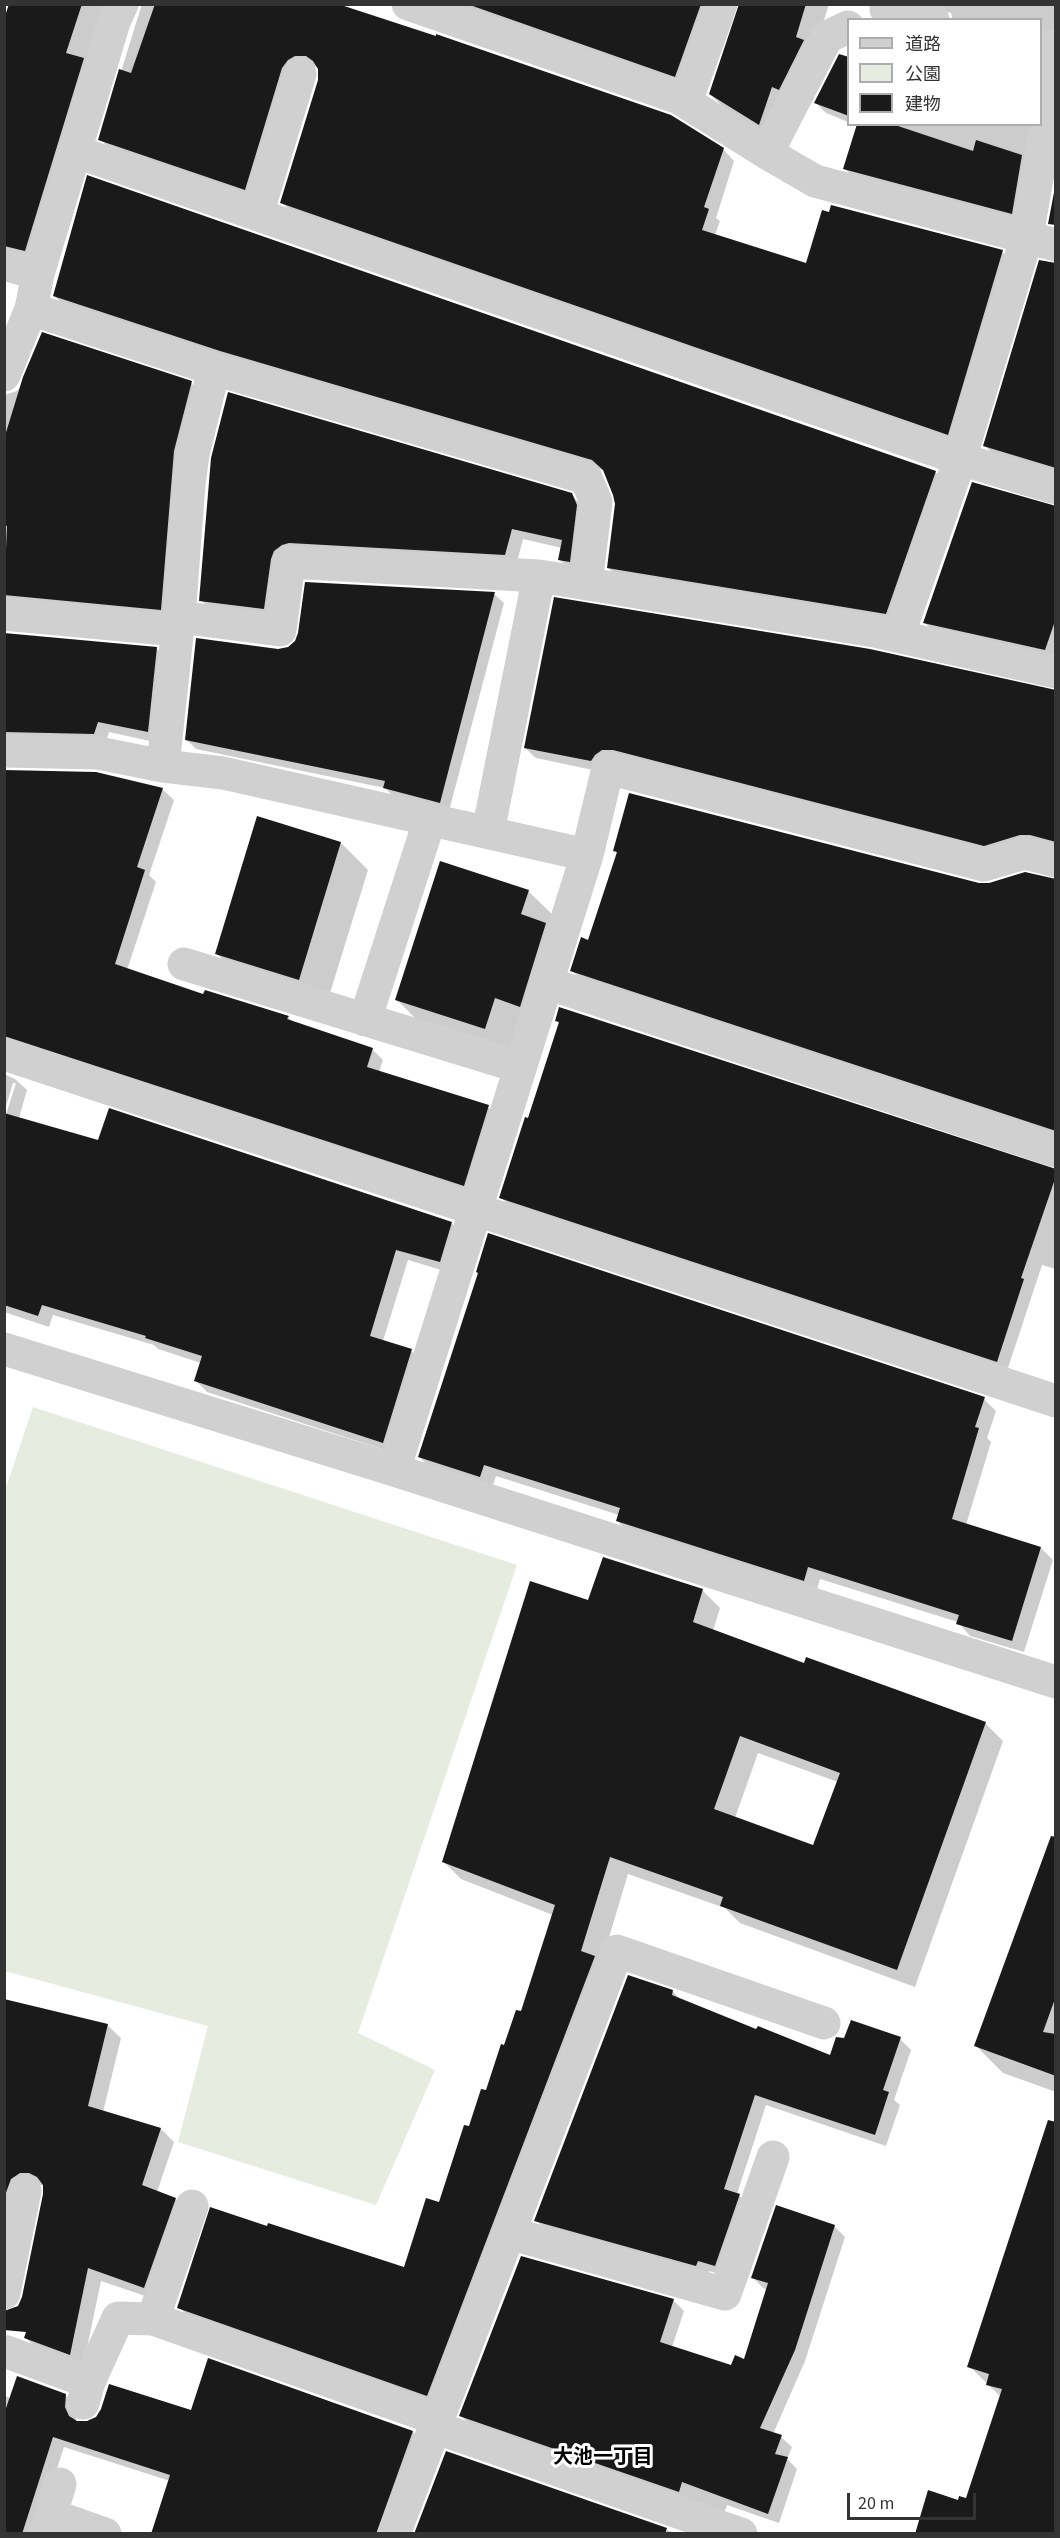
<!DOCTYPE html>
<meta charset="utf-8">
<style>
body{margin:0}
#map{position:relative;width:1060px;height:2538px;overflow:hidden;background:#fff;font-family:"Source Sans 3","Noto Sans JP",sans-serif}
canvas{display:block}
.frame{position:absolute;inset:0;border:6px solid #333;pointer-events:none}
.legend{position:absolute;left:847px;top:18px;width:195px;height:108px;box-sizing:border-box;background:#fff;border:2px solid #adadad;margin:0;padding:8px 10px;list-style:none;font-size:18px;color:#333}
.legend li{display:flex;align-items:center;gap:12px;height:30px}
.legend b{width:30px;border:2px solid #adadad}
.scale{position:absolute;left:847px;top:2493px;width:129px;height:27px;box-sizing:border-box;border:3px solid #333;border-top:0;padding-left:8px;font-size:18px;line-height:21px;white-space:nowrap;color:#333;-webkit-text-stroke:4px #fff;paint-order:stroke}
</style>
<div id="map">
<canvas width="1060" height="2538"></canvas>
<div class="frame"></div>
<ul class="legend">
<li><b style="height:8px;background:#d0d0d0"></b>道路</li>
<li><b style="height:16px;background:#e6ecdf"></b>公園</li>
<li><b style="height:16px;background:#1a1a1a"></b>建物</li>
</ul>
<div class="scale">20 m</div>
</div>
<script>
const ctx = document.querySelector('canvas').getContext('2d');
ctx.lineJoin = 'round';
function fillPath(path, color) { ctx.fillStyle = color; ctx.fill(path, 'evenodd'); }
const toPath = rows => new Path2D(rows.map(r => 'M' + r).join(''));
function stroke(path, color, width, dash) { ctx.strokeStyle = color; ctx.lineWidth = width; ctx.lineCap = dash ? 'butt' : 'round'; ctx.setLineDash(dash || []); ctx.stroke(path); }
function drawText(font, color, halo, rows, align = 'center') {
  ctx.font = font + ' "Source Sans 3","Noto Sans JP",sans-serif'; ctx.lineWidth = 6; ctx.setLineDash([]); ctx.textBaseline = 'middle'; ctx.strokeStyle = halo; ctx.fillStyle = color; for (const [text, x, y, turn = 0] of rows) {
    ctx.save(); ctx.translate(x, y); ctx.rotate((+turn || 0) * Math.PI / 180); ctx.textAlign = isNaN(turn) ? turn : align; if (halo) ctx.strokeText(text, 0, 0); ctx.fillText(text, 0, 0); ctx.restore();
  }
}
fillPath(toPath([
 [33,1407,517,1565,358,2033,435,2070,376,2205,178,2142,208,2026,5,1971,4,1494]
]), '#e6ecdf');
fillPath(toPath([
 [11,4,119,4,37,261,4,253,4,24],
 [142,4,333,4,723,149,734,161,716,218,720,221,715,235,807,265,1002,252,1014,263,959,445,293,214,282,202,319,80,319,67,307,67,256,201,111,150,100,139],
 [457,4,731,4,692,93],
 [741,4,829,4,814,52,776,141,728,112,710,94],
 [918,4,1056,4,1056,36,1040,39,1040,20,953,20,951,13],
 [848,59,848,122,826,113,816,103],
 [855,124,1040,124,1022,223,855,179,845,169,859,126],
 [1056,264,1056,475,996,457,985,446],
 [54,296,935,472,946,482,896,624,619,578,608,568,616,504,615,495,603,470,231,361,65,306],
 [23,383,191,383,202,394,172,620,4,611,4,395,17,391],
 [213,458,571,495,583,506,571,571,560,560,562,548,523,539,516,566,302,554,275,619,212,611,201,600],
 [1056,508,1056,660,935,633,924,622],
 [494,594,504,603,449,811,394,797,385,788,196,749,186,739,278,650],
 [4,634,156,648,168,660,159,743,109,732,105,745,4,747],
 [1056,692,1056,849,995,855,536,758,525,748],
 [4,771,162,789,174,800,149,875,156,882,127,970,204,996,288,1017,294,1023,372,1049,383,1060,379,1072,488,1107,499,1118,475,1196,4,1050],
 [341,843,368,870,326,1006,244,980,217,954],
 [615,851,980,885,1056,881,1056,1137,583,981,572,971,589,942,618,854],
 [528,891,554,916,510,1053,422,1025,397,1000],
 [556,1020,1056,1170,1056,1269,1042,1265,1007,1371,511,1208,501,1197,560,1024],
 [4,1074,15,1079,27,1090,19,1118,99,1142,451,1223,463,1234,451,1273,408,1260,383,1341,411,1351,423,1362,394,1453,207,1392,196,1381,201,1363,158,1349,154,1345,53,1315,49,1327,4,1312,4,1121,16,1083,13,1083,4,1113],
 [984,1399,996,1411,987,1438,991,1442,966,1525,1041,1548,1053,1560,1024,1652,970,1636,958,1622,820,1579,816,1593,630,1533,617,1521,619,1515,496,1476,492,1488,432,1469,419,1457],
 [702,1590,720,1608,713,1631,805,1665,985,1723,1003,1741,915,1987,740,1923,725,1908,628,1874,601,1964,445,2413,197,2325,179,2307,405,2269,440,2204,470,2128,522,2013,553,1915,461,1879,443,1861,589,1602],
 [758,1753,838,1782,814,1847,735,1818],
 [1056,1830,1056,2092,1003,2073,976,2046],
 [629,1977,673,1992,682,2001,757,2031,831,2057,900,2039,911,2050,894,2100,900,2105,886,2146,766,2105,737,2194,751,2206,726,2276,709,2271,707,2277,547,2231,536,2220],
 [4,2000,107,2025,121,2038,103,2112,161,2129,174,2142,157,2192,175,2199,188,2212,157,2300,101,2281,83,2367,39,2351,26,2338,31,2314,44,2185,32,2186,4,2273],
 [1056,2136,1056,2534,959,2502,967,2500,1001,2397,969,2366],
 [834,2226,845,2237,805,2361,773,2434,781,2437,792,2447,787,2459,797,2469,779,2523,727,2505,724,2514,472,2426,461,2416,673,2300,684,2311,672,2347,732,2367,745,2361,768,2290,763,2288,752,2277],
 [110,2386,192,2412,413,2432,424,2443,389,2534,153,2534,170,2481,64,2447,36,2534,4,2534,4,2396,13,2399,65,2395,77,2406,76,2422,89,2422,98,2417],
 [447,2453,678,2534,416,2534]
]), '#0003');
fillPath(toPath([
 [9,4,82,4,66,53,84,58,25,251,4,246,4,19],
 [155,4,338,4,436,36,436,34,671,115,724,148,704,207,709,209,702,230,806,263,822,210,829,212,831,205,1003,250,948,435,280,203,318,80,318,69,313,61,306,56,295,56,288,60,282,68,245,190,98,140,119,69,131,73],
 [467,4,701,4,675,77],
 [739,4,806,4,796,37,804,40,779,90,772,87,759,125,709,94],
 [839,54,849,57,849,116,814,103],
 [857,124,892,124,973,151,976,140,1022,155,1012,214,843,169],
 [87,175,936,471,886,614,607,568,615,504,613,495,603,470,592,460,220,351,53,296],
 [1056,182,1056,225,1048,224],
 [1039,260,1056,263,1056,468,983,446],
 [42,332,192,381,174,451,161,610,4,595,7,526,4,525,4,439,23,377],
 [228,392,572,493,577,505,570,562,558,560,562,540,512,529,505,555,289,543,282,545,274,551,271,559,264,609,199,601,211,458],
 [972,482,1056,506,1056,618,1045,650,923,623],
 [305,582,495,592,440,803,383,788,385,781,185,740,196,638,278,649,288,647,295,641,298,633],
 [554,597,870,649,1056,690,1056,842,1030,835,1020,835,984,846,613,750,602,750,595,755,591,761,524,748],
 [4,633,157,647,148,732,98,722,94,734,4,732],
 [4,770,96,772,163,788,137,867,145,870,115,964,203,994,205,990,289,1016,287,1019,373,1048,367,1067,489,1105,464,1186,4,1036],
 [629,793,979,883,989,883,1025,872,1056,879,1056,1131,570,971,581,937,588,940,617,852,613,851],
 [257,816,341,842,299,980,215,954],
 [440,861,529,890,521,914,546,923,520,1007,495,998,485,1029,395,1000],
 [559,1007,1056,1169,1056,1176,1021,1278,1024,1279,997,1362,499,1198,525,1117,528,1118,559,1022,555,1021],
 [109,1108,452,1222,440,1262,396,1250,370,1336,412,1349,383,1443,194,1381,202,1356,145,1338,146,1336,42,1305,38,1316,4,1305,4,1113,98,1140],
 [488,1233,985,1397,975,1427,979,1428,952,1519,1041,1547,1012,1641,956,1624,959,1615,808,1567,804,1581,616,1521,620,1508,484,1465,480,1477,418,1457,478,1273,476,1272],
 [603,1557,703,1589,693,1622,804,1663,806,1657,986,1722,897,1970,720,1906,723,1897,610,1857,581,1951,595,1956,427,2396,177,2308,210,2207,267,2226,268,2223,404,2267,426,2198,439,2202,464,2125,469,2126,481,2089,486,2090,501,2044,504,2045,516,2010,521,2011,555,1905,442,1862,530,1581,588,1600],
 [740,1736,840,1773,813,1845,714,1809],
 [1051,1836,1056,1837,1056,1996,1043,2032,1056,2034,1056,2076,974,2046],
 [628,1975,673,1990,672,1995,756,2029,758,2026,830,2055,836,2037,844,2038,851,2020,901,2037,883,2090,889,2092,875,2135,755,2095,724,2189,740,2194,715,2266,698,2261,696,2266,534,2221],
 [4,1999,108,2024,88,2106,161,2128,142,2185,176,2198,144,2288,88,2268,70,2355,24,2338,26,2332,4,2330,4,2311,18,2306,22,2297,43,2194,43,2185,37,2177,29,2173,20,2173,11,2179,4,2198],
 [1048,2120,1056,2122,1056,2534,915,2534,928,2490,958,2500,959,2496,966,2498,1002,2389,986,2385,989,2374,967,2367],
 [776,2205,835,2225,795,2350,760,2428,782,2435,775,2454,788,2457,768,2514,682,2482,679,2492,459,2416,521,2256,674,2299,660,2342,731,2365,735,2355,744,2359,768,2283,751,2278],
 [208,2358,413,2431,376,2534,151,2534,170,2475,53,2437,22,2534,4,2534,4,2414,17,2376,66,2394,65,2407,69,2416,77,2421,87,2421,96,2417,101,2409,109,2384,191,2410],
 [446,2451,667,2528,665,2534,414,2534]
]), '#1a1a1a');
stroke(toPath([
 [408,4,679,98,767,153],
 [886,9,933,20],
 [848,27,827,37,767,153,815,181,1056,245],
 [1040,44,1056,48],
 [686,102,721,4],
 [77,152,960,459,1056,488],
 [257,214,300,74],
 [4,264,38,274],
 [31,309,214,369,586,478,596,502,586,584],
 [4,375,31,309,38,274,114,22,122,4],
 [4,614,177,630],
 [179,617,280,630,289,562,539,576,874,631,1056,672],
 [898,636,960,459,1027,236,1056,70],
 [4,751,98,753,163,766,223,773,587,855],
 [163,766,179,617,189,484,193,454,214,369],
 [488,832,539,576],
 [184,964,520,1067],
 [547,983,1056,1151],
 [365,1020,430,819],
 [4,1054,1056,1401],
 [4,1349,394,1470,1056,1682],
 [394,1470,587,855,608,768,984,865,1025,853,1056,861],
 [509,2233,725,2294,773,2157],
 [4,2293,25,2191],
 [153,2319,192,2206],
 [4,2351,89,2382,83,2403],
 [89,2382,118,2318,153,2319,437,2419],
 [434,2427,741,2534],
 [51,2515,105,2534],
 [45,2534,60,2484],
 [394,2534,617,1951,824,2023]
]), '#d0d0d0', 33);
drawText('bold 20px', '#000', '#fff', [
 ["大池一丁目",603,2459]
]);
</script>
